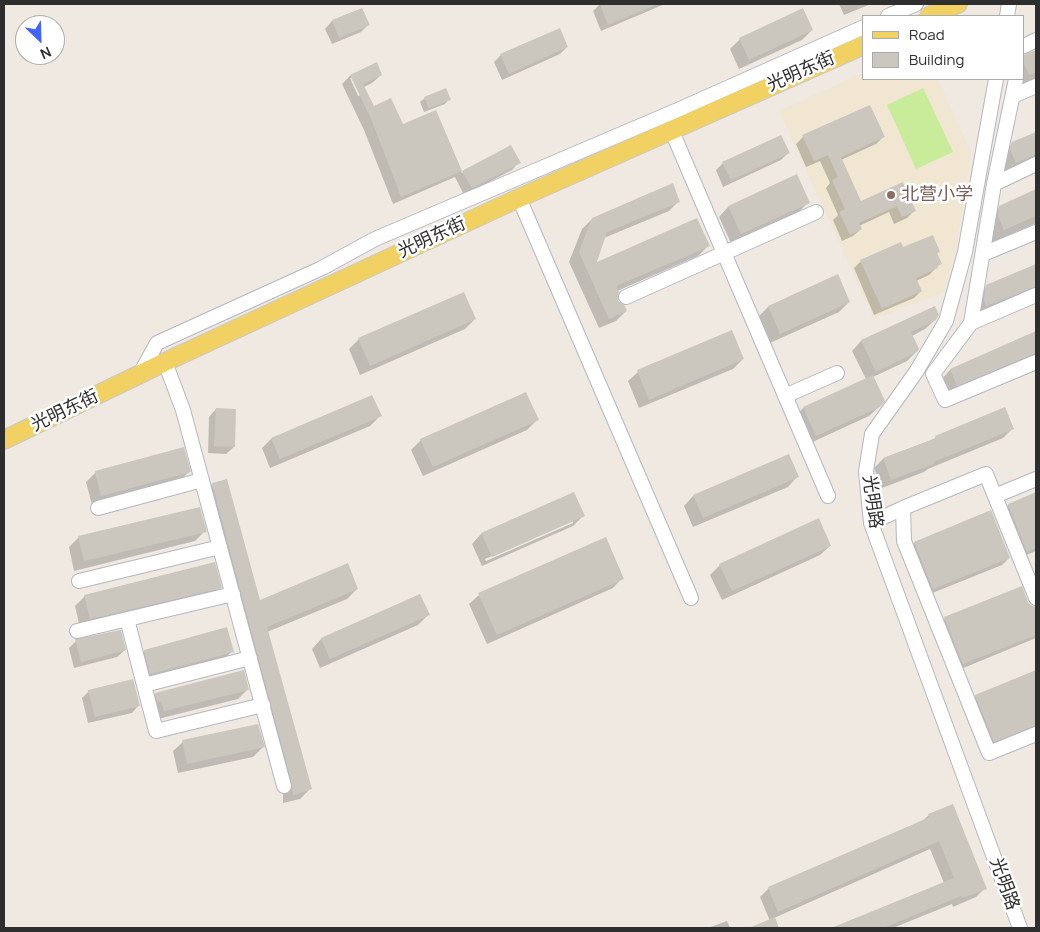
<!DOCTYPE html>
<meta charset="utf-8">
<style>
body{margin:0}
#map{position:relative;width:1040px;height:932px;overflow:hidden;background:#efe9e1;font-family:Manrope,sans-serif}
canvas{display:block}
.frame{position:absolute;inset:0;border:5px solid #2e2e2e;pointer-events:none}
.legend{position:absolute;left:862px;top:15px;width:162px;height:65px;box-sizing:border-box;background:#fff;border:1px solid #ababab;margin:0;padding:6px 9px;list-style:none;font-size:15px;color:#2e2e2e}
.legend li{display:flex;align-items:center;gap:10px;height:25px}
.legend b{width:25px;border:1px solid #ababab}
.north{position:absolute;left:15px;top:15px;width:50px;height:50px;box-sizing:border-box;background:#fff;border:1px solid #ababab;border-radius:50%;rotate:156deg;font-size:14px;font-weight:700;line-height:20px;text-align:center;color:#2e2e2e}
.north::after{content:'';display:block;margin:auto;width:18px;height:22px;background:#4264fb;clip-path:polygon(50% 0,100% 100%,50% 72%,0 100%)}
</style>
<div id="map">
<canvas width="1040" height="932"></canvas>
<div class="frame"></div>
<ul class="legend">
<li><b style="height:6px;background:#f2d163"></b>Road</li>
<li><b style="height:14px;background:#cbc7bf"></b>Building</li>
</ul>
<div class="north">N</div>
</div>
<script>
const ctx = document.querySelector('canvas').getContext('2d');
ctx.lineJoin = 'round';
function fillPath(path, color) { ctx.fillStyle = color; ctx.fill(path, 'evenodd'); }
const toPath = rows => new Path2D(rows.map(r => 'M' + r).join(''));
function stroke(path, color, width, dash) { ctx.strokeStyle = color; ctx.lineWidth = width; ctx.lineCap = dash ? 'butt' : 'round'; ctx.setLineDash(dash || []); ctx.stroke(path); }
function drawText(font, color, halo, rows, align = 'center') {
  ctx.font = font + ' Manrope,"Noto Sans SC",sans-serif'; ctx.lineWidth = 5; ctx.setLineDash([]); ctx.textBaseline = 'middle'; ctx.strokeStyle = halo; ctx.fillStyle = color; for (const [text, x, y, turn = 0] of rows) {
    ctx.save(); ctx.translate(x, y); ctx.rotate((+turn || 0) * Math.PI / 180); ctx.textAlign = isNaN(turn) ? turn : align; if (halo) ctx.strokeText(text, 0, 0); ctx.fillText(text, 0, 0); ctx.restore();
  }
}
fillPath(toPath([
 [864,72,864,79,938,79,971,152,956,250,944,292,874,319,779,111]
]), '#f0e6d1');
fillPath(toPath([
 [923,88,953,152,916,169,887,105]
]), '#c9ec9a');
fillPath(toPath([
 [600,4,665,4,601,31,593,11],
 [839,4,871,4,844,15],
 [362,10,368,25,361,32,332,44,325,29,332,21],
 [812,30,802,40,739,69,730,49,740,39],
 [567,47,560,54,502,80,494,62,501,55],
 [1036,51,1036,80,1014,89,1010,79,1024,79,1024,56],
 [376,64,381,75,372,83,364,87,373,108,402,126,435,112,462,173,511,147,519,162,512,170,464,195,455,177,393,204,364,130,342,84,350,76],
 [350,78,352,78,361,95,358,96],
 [425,98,449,99,445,104,424,112,420,102],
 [1036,133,1036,160,1004,174,999,162,1000,156,1012,144],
 [803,137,883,137,876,144,841,160,860,203,903,184,914,211,907,218,894,224,889,212,859,226,861,229,853,236,842,241,833,220,838,215,826,188,830,183,820,161,806,167,796,144],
 [788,153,781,160,723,187,716,170,723,163],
 [796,176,808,202,799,212,731,243,719,217,728,207],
 [1036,190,1036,223,989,244,985,222,1000,207],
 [678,202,669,211,604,238,594,264,708,246,698,256,617,291,617,302,626,311,616,321,599,328,569,262,582,229,592,219],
 [902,249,936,253,941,263,929,275,916,281,921,291,914,298,874,315,854,268,861,261],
 [1036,266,1036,291,976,315,977,297,987,286],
 [837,276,849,302,839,312,770,343,758,317,768,307],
 [934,308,935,320,925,329,912,336,916,352,907,361,873,377,880,406,869,416,806,445,794,418,803,408,866,379,852,351,861,341],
 [475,319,465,329,360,375,349,349,359,339],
 [1036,333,1036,358,947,394,941,380,950,370],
 [743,359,733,369,639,408,628,381,638,372],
 [216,409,234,447,226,454,208,453,209,417],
 [380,416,370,426,270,468,262,448,271,439],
 [537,420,527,430,423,476,411,450,421,440],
 [1012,429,1003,438,928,469,924,472,882,488,874,468,883,459,932,440,936,437],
 [788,456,797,477,788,487,693,527,684,506,693,496],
 [96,472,189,472,179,481,92,505,86,482],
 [212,484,259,602,357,589,347,599,267,632,310,789,300,799,283,803,283,794,203,494],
 [1036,494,1036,551,1019,558,1001,512,1008,505],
 [583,516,573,526,482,566,472,544,481,534],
 [573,520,573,523,486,561,485,559],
 [205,531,195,541,74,571,69,547,79,537],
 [914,543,1009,558,1002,565,925,596,907,550],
 [830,546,820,555,722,600,710,575,720,565],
 [622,578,613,588,487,644,469,604,479,595],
 [220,587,210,597,80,628,75,606,85,596],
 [420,596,428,615,418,625,320,668,312,649,321,639],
 [1029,605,1036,608,1036,638,956,671,937,625,945,618],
 [76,641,125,650,117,657,74,668,69,648],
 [145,651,232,651,223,661,141,683,135,660],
 [1036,672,1036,728,987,748,969,703,976,696],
 [248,689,238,699,154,720,146,704,156,694],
 [89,691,139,705,132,713,88,723,82,698],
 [183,742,263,747,253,757,178,773,173,751],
 [929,815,985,888,976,897,953,907,952,904,893,928,835,928,944,883,930,849,774,918,778,928,754,928,770,921,760,897,769,888,922,821],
 [727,921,730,928,708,928]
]), '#0003');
fillPath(toPath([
 [600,4,658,4,608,25],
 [362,8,370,25,339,38,332,20],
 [803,8,813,30,749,60,739,38],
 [560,28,568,47,509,74,500,54],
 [1036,50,1036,72,1029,75,1024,63,1024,55],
 [377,62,382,75,363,84,374,106,391,98,403,124,436,110,462,171,401,197,372,121,350,75],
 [446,88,451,100,429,108,424,97],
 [870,105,885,137,841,157,861,201,903,182,916,211,902,217,897,206,859,223,862,229,850,235,839,212,845,209,832,180,838,177,828,155,814,161,802,135],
 [1036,132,1036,154,1016,163,1010,149,1012,142],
 [781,135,790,153,731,180,722,162],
 [511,145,521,163,472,188,462,171],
 [797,174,810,203,741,234,728,206],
 [673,183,680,202,607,232,597,262,697,218,710,246,616,286,619,292,618,301,625,306,627,311,609,319,579,252,592,218],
 [1036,189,1036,216,1004,230,998,216,999,206],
 [933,235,940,252,937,253,942,264,937,266,938,268,916,278,922,291,882,309,860,260,901,242,903,247],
 [1036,264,1036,286,986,306,984,300,986,285],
 [838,274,850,302,780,334,768,306],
 [464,292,476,319,370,366,358,338],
 [935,306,939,315,936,320,911,332,919,349,917,352,876,372,861,340],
 [732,330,744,359,649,400,637,370],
 [1036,331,1036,353,957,386,950,369],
 [873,375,885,401,880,407,816,436,803,407],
 [526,392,539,420,433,467,420,439],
 [372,395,382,416,280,459,271,438],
 [1005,407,1014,429,934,462,934,464,891,480,883,458,936,438,935,436],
 [216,408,236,409,235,447,214,446],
 [184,447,191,472,101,496,95,471],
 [789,454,799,477,703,518,693,495],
 [227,479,260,600,348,563,358,589,267,627,312,789,293,795,292,784,212,483],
 [574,492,585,516,492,557,481,533],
 [1036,492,1036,548,1027,552,1008,504],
 [200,507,207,532,84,561,78,536],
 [991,510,1010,558,933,589,914,542],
 [819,518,831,546,732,591,719,564],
 [606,537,624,579,497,635,478,593],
 [215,562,222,588,90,619,84,595],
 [1022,586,1028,602,1031,605,1036,607,1036,635,963,664,944,617],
 [420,594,430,615,330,659,321,638],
 [227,627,234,652,150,674,144,650],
 [121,630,126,650,81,662,75,639],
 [244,670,249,690,164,711,161,701,157,702,155,693],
 [1036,670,1036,725,994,742,975,695],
 [133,679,140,706,95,717,88,690],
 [258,724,265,747,187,764,182,740],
 [953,804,987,889,962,898,961,896,883,928,831,928,954,878,939,841,778,912,768,887,930,817,928,814],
 [775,917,779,928,749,928]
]), '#cbc7bf');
const minor = toPath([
 [888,16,916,4],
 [1007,16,1009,4],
 [1024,46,1036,40],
 [996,79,965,252,946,321,916,372,872,434,866,471,871,523,1020,928],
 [1016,79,994,184,971,323,933,374,945,400,1036,362],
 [1013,96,1036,86],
 [671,129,828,496],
 [994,184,1036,164],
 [519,198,691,598],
 [983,254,1036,232],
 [626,297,816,212],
 [971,323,1036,295],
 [165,362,183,410,284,786],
 [140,374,157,343,322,268,375,239,680,109,864,27],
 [785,396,837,373],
 [995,496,1036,479],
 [98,508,202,480],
 [903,508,904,541,989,753,1036,734],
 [871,523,903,508,986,474,1036,598],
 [79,581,220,547],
 [127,619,144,685,250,658],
 [77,631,233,594],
 [144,685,156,731,263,705]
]);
const major = toPath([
 [929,16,958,4],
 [4,440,165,362,519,198,864,45]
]);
stroke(minor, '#b4b7c1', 16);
stroke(major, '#c9c9c9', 20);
stroke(minor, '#fff', 14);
stroke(major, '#f2d163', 18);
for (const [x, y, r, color] of [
 [891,195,5,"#8d6e63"]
]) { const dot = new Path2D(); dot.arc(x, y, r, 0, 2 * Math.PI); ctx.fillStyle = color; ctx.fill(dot); stroke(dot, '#fff', 2); }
drawText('18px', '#2e2e2e', '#fff', [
 ["光明东街",801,72,-24],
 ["光明东街",432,238,-25],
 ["光明东街",65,411,-26],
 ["光明路",872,502,82],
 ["光明路",1004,884,70]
]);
drawText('18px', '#785e54', '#fff', [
 ["北营小学",901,195]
], 'left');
</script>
